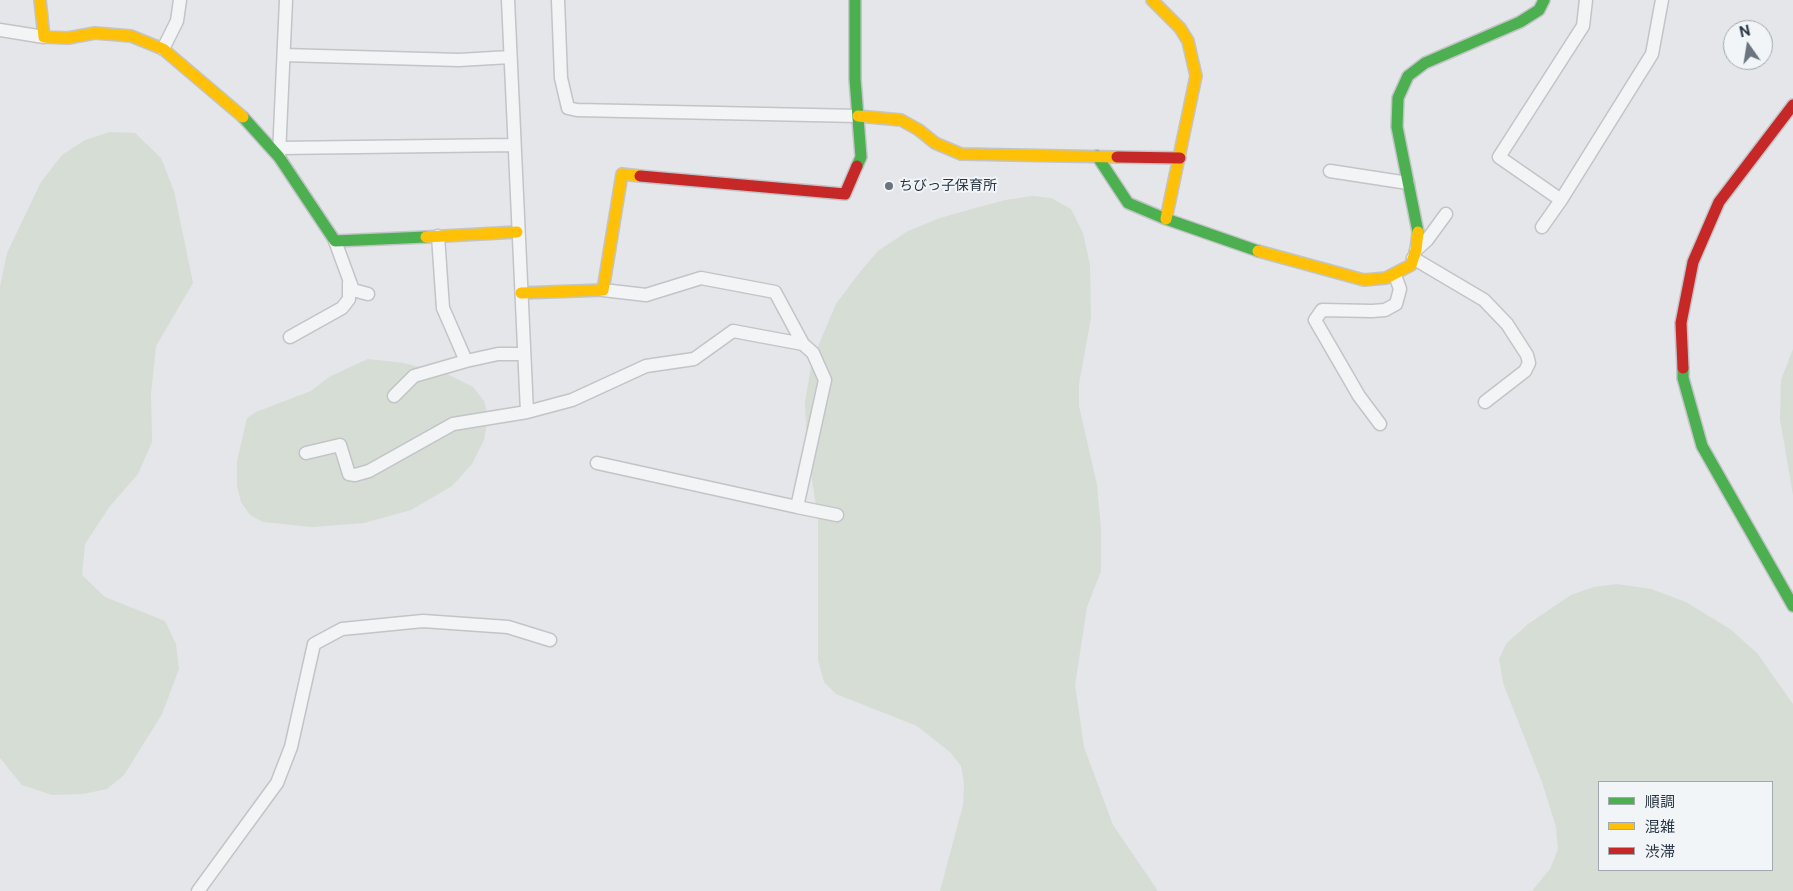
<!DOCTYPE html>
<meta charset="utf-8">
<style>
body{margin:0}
#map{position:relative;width:1793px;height:891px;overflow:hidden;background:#e4e6e9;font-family:"Public Sans","Noto Sans JP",sans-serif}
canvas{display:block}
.legend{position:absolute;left:1598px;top:781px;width:175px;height:90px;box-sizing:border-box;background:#f2f5f8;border:1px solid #a2a8b0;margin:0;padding:6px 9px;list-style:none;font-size:15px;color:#293544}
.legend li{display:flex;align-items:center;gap:10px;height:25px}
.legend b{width:25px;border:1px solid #a2a8b0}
.north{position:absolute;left:1723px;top:20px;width:50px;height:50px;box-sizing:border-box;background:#f2f5f8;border:1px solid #a2a8b0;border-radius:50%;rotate:347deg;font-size:14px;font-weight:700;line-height:20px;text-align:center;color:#293544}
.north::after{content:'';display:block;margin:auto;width:18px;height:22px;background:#6a737e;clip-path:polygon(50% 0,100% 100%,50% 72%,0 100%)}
</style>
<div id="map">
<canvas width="1793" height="891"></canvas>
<ul class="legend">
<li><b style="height:6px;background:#4caf50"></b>順調</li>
<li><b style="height:6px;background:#ffc107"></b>混雑</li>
<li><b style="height:6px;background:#c62828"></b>渋滞</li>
</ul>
<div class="north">N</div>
</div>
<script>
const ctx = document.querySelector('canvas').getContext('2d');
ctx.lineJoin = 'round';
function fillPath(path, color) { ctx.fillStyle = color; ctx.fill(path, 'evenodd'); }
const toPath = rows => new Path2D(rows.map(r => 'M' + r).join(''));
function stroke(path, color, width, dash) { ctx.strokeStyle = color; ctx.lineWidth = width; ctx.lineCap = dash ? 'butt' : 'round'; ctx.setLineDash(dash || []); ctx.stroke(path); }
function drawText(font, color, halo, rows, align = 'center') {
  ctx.font = font + ' "Public Sans","Noto Sans JP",sans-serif'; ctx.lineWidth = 4; ctx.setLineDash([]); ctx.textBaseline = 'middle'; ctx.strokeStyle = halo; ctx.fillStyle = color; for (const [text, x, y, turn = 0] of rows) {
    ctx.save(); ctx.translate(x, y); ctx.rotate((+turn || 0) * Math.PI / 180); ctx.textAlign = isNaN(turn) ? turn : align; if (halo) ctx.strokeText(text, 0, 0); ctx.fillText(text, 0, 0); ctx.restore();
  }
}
fillPath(toPath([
 [110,132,135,133,161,158,174,191,193,283,156,346,151,394,152,442,138,474,110,506,85,544,82,575,105,597,165,621,176,644,179,669,162,714,124,775,107,789,83,794,52,795,22,785,0,758,0,287,7,253,41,182,62,155,85,140],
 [1032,196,1051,198,1071,209,1083,233,1090,265,1091,318,1079,384,1079,406,1097,485,1101,530,1101,571,1087,607,1075,685,1084,747,1113,825,1158,891,940,891,963,805,964,784,961,766,950,752,917,726,836,694,824,682,818,660,818,520,807,446,805,402,812,361,836,304,860,272,878,251,908,231,940,218,972,209,1005,200],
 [1793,349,1793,495,1780,419,1781,380],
 [368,359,403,363,447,374,473,387,484,401,488,417,484,440,472,464,452,486,411,510,364,523,312,527,263,522,250,515,241,502,237,486,237,461,247,418,256,412,311,391,329,377],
 [1617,584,1651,589,1686,602,1730,629,1757,653,1793,704,1793,891,1532,891,1550,869,1558,849,1556,827,1542,782,1503,683,1499,659,1506,644,1528,624,1571,595,1594,587],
 [1599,782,1772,782,1772,870,1599,870]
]), '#d5ddd4');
const street = toPath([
 [508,0,527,412],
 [558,0,561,78,568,108,577,110,858,116],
 [1586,0,1583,26,1499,157,1561,200,1652,54,1662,0],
 [0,30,44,37],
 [163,49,177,21,180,0],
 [284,55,459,60,510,57],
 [279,148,514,145],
 [279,155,286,0],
 [1330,171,1408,183],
 [1542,227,1561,200],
 [438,236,443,308,466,361,498,354,524,354],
 [335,241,353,290,368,294],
 [1416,250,1427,240,1446,214],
 [1413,258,1484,300,1507,324,1527,355,1529,363,1525,371,1485,402],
 [603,290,646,295,701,278,775,292,803,344,813,353,825,380,797,507,837,515],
 [290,337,342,308,349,299,349,283],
 [394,396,414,376,466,361],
 [1380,424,1359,396,1315,320,1322,310,1372,311,1385,310,1396,304,1400,289,1395,275],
 [306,453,340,445,349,474,355,475,369,471,453,424,527,412,572,400,646,366,694,359,733,331,803,344],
 [597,463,797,507],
 [198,891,277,783,291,747,314,644,342,629,423,621,508,627,550,640]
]);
const fast = toPath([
 [855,0,855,79,861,157,857,166],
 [243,117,279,157,335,241,426,237],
 [1097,156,1128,203,1166,219,1258,251],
 [1418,232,1397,127,1398,98,1408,76,1425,63,1520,22,1539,10,1544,0],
 [1683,368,1683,378,1702,446,1793,606]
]);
const slow = toPath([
 [40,0,44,37,68,38,95,33,131,36,163,49,243,117],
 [1152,0,1180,28,1188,41,1196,76,1166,219],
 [858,116,901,120,919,130,935,143,961,154,1117,157],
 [426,237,517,232],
 [1258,251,1364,280,1386,278,1411,265,1416,250,1418,232],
 [521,293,603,290,622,174,640,176]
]);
const jam = toPath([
 [1117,157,1180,158],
 [640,176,845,194,857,166],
 [1683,368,1681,323,1693,262,1719,202,1793,105]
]);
stroke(street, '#c2c4c7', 15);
stroke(fast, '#c2c4c7', 14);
stroke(slow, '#c2c4c7', 14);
stroke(jam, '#c2c4c7', 14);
stroke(street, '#f3f4f6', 12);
stroke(fast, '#4caf50', 11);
stroke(slow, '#ffc107', 11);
stroke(jam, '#c62828', 11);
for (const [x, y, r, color] of [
 [889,186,5,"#6a737e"]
]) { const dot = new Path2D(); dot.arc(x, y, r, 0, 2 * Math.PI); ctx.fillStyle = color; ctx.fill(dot); stroke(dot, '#f2f5f8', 2); }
drawText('14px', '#293544', '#f2f5f8', [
 ["ちびっ子保育所",899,186]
], 'left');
</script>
